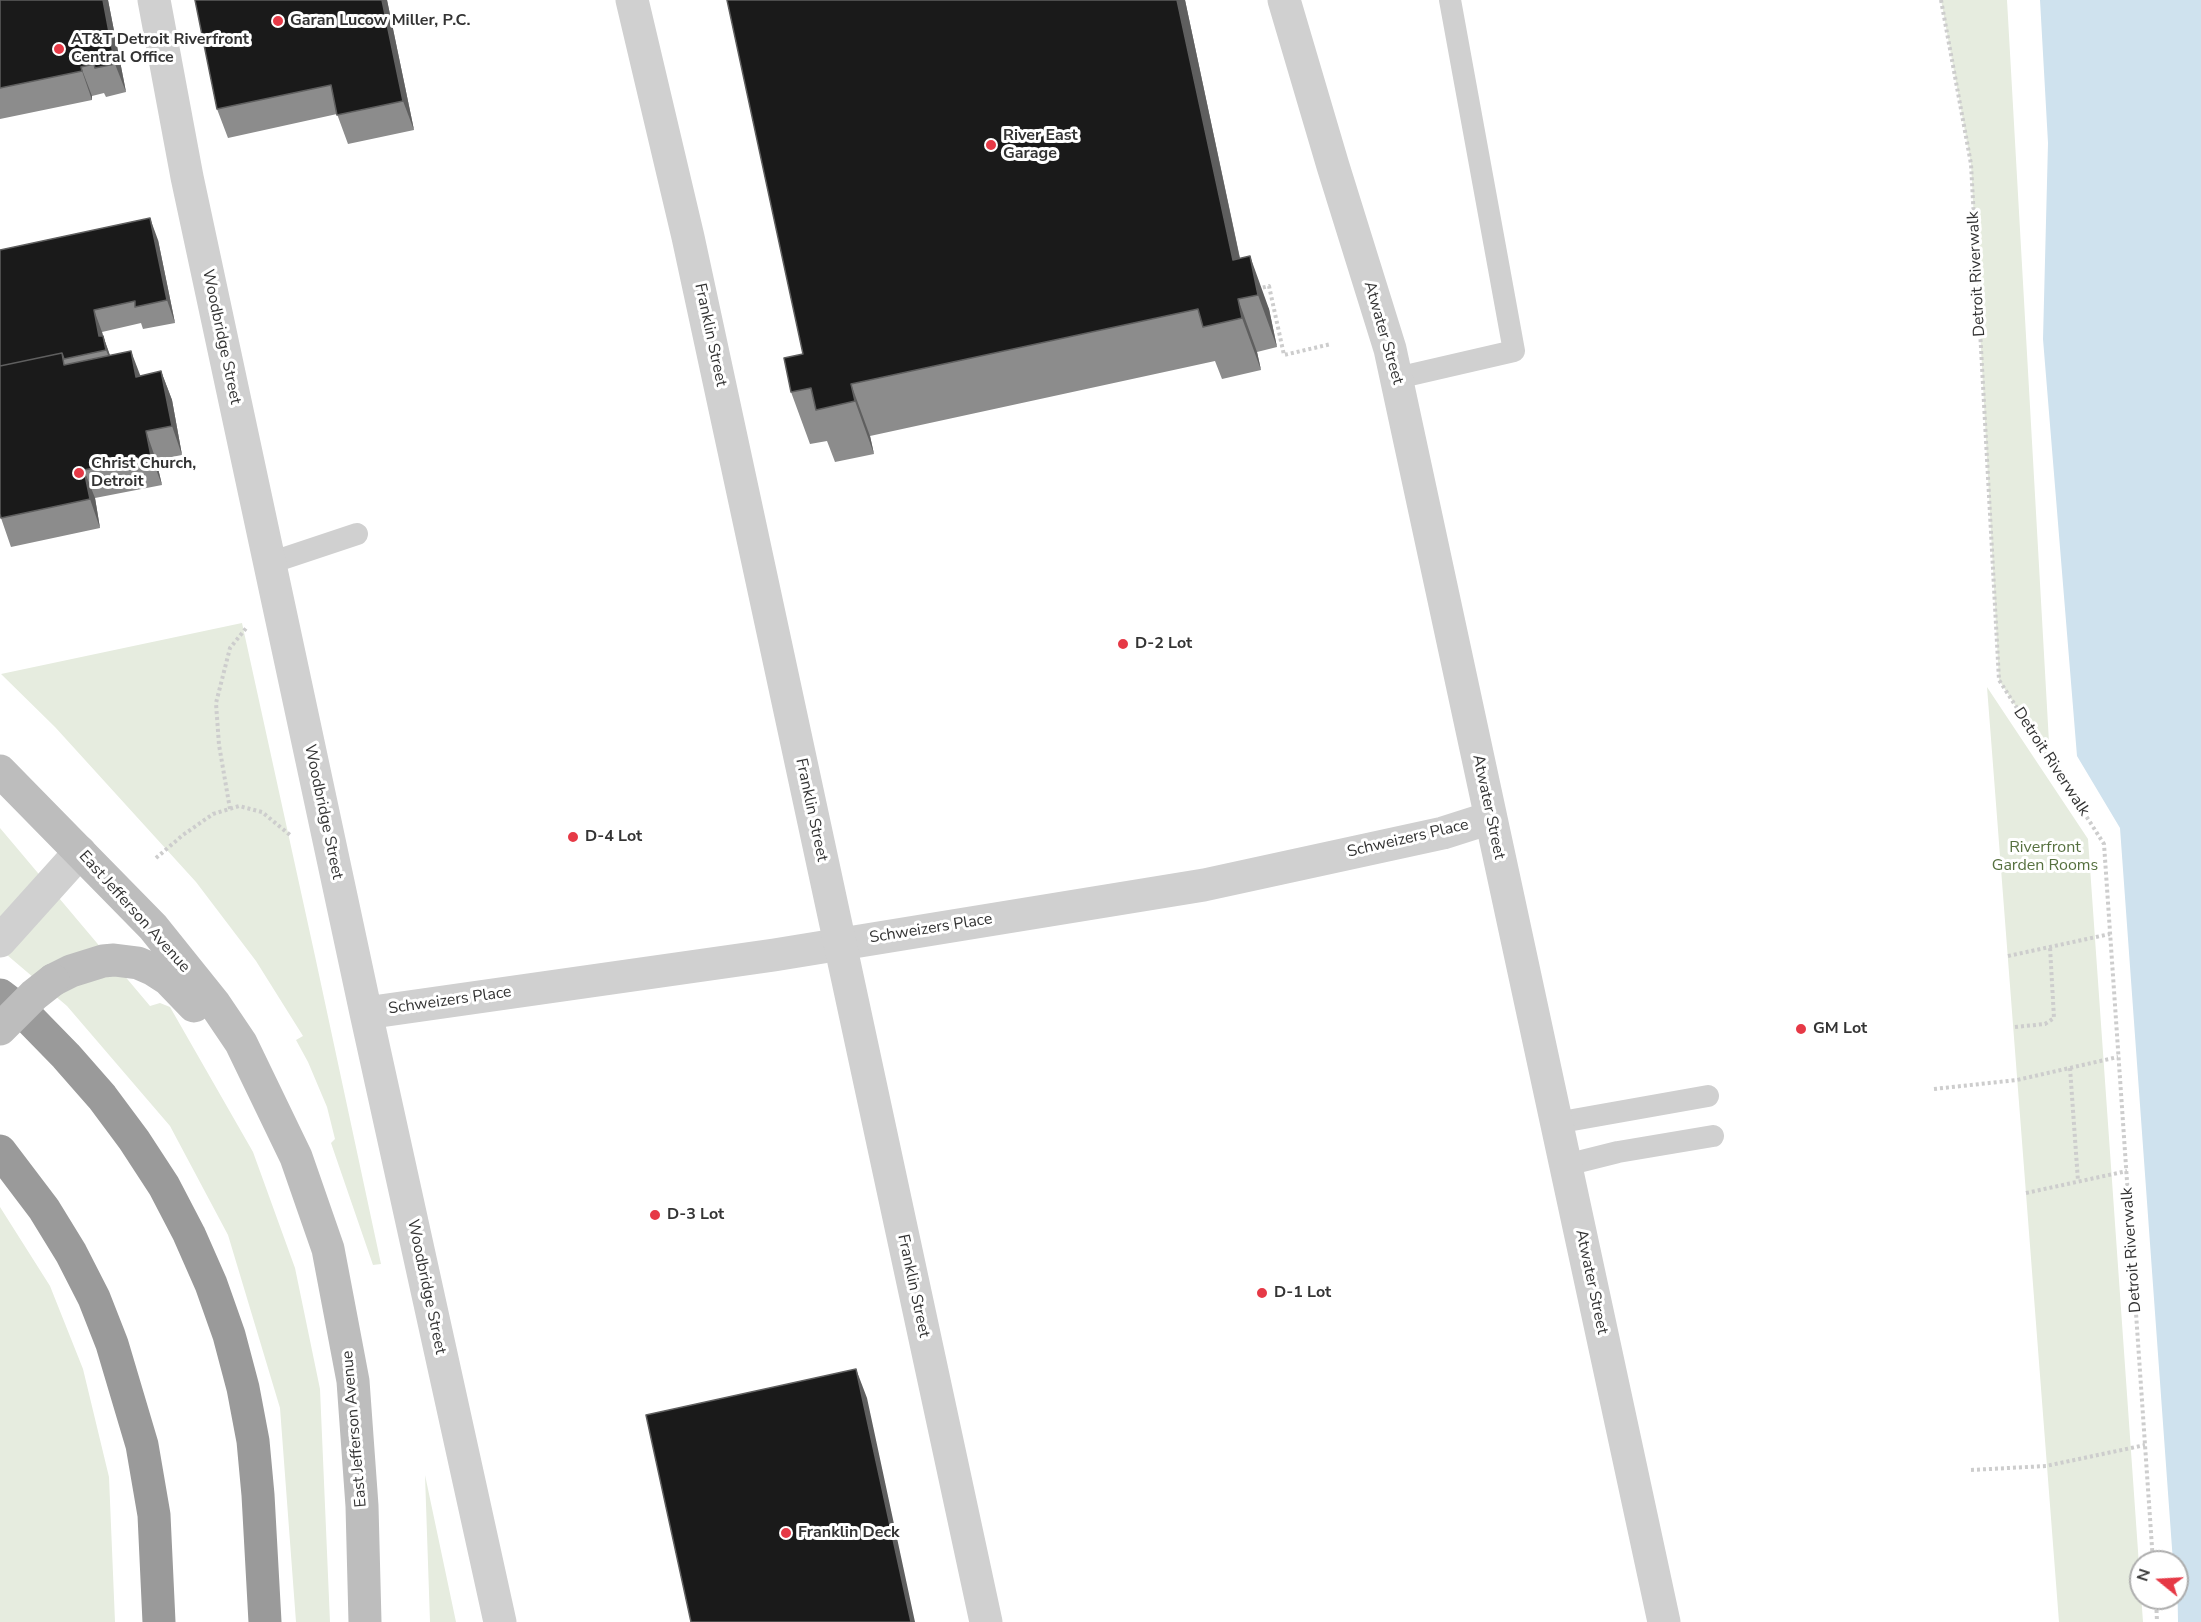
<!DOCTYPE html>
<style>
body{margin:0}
#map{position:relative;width:2201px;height:1622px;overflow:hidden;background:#fff;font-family:"Nunito Sans",sans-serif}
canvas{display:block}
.north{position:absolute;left:2129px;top:1550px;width:60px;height:60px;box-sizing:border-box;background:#fff;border:2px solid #adadad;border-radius:50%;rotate:288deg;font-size:16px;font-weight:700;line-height:24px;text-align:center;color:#333}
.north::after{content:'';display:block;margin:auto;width:21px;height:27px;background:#e63946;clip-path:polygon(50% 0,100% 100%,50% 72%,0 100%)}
</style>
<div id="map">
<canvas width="2201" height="1622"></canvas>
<div class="north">N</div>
</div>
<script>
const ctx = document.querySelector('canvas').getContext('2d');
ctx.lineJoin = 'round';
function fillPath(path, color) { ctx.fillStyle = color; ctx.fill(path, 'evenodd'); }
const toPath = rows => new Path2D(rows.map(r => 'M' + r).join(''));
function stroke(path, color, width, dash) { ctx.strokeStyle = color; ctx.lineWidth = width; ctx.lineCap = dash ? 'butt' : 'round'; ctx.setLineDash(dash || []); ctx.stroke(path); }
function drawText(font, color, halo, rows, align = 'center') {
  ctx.font = font + ' "Nunito Sans",sans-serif'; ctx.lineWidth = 6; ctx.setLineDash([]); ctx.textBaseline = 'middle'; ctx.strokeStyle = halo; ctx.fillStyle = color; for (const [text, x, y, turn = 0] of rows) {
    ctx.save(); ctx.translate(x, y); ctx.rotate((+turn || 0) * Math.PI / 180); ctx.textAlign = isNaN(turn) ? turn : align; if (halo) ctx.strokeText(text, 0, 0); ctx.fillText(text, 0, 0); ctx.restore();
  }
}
fillPath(toPath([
 [1941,0,2007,0,2050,760,1999,680,1971,164],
 [242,623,315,956,381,1264,373,1265,331,1143,335,1139,327,1107,308,1062,296,1040,303,1036,256,961,196,882,55,727,1,674],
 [1987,687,2088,839,2143,1622,2059,1622],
 [0,828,150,1006,160,1003,170,1007,253,1152,295,1268,320,1389,330,1622,296,1622,280,1408,228,1235,170,1126,67,1006,0,949],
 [0,1207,50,1286,83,1369,109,1477,115,1622,0,1622],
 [425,1475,456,1622,430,1622]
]), '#e6ecdf');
fillPath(toPath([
 [2040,0,2201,0,2201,1622,2178,1622,2177,1562,2173,1562,2120,828,2077,756,2043,339,2048,143]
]), '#cfe2ee');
stroke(toPath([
 [1941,0,1971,164,1999,680,2104,844,2153,1562],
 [1257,289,1269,286,1284,355,1331,344],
 [230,809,219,745,216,703,230,648,247,627],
 [156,858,183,835,213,814,239,806,262,812,290,835],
 [2008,956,2110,934],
 [2015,1027,2045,1024,2054,1018,2050,947],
 [2070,1068,2078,1181],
 [1934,1089,2017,1080,2118,1057],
 [2026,1193,2127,1171],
 [1971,1470,2046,1466,2145,1445],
 [2156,1598,2157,1622]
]), '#cdcdcd', 4, [3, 3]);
stroke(toPath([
 [1397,378,1514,351,1450,0],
 [270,563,357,534],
 [1556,1123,1708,1096],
 [1566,1165,1618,1152,1713,1136]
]), '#d0d0d0', 22);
stroke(toPath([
 [154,0,187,177,366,1013,500,1622],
 [366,1013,774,955,1204,885,1443,833,1490,818]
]), '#d0d0d0', 33);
stroke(toPath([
 [632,0,688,237,986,1622],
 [1284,0,1333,166,1390,349,1664,1622],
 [0,941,80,852]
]), '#d0d0d0', 33);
stroke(toPath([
 [0,771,153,927,214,1003,241,1043,296,1157,328,1249,353,1381,362,1506,365,1622],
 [53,980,71,971,103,961,114,960,138,963,154,970,168,979,194,1006]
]), '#bdbdbd', 33);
stroke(toPath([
 [0,995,25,1014,66,1056,102,1097,134,1140,164,1186,189,1234,211,1284,229,1335,243,1388,253,1441,258,1495,265,1622],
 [0,1151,44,1209,71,1253,94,1298,112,1344,142,1445,154,1515,159,1622]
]), '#9a9a9a', 33);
stroke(toPath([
 [0,1029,34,995,53,980]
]), '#bdbdbd', 33);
fillPath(toPath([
 [0,0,108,0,126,92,106,97,104,93,92,96,92,100,0,119],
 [195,0,387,0,414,130,348,144,337,114,228,138,217,109],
 [727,0,1185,0,1240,258,1269,309,1277,347,1257,352,1261,370,1222,379,1215,361,870,436,874,454,835,462,827,441,810,444,791,392,803,354],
 [158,240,175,323,143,329,141,323,102,332,110,356,140,376,161,371,172,400,182,455,156,460,162,485,95,498,100,528,11,547,1,518,0,250]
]), '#8c8c8c');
fillPath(toPath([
 [103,0,108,0,126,92,115,64],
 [382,0,387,0,414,130,403,101],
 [1177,0,1185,0,1248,297,1233,260],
 [81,67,92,96,92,100,82,71],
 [150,218,158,240,175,323,167,300],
 [1250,256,1269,309,1277,347,1258,295],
 [1238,299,1257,352,1261,370,1242,318],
 [94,310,102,332,106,350,99,336],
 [103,336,111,358,115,372,106,350],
 [131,351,142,380,136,377],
 [161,371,172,400,182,455,172,426],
 [851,384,870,436,874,454,855,401],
 [146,431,156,460,162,485,151,456],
 [84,470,95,498,100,528,90,499],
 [856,1369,867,1398,915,1622,911,1622]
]), '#5f5f5f');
const building = toPath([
 [0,0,103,0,115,64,95,68,94,64,81,67,82,71,0,88,0,0],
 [195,0,382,0,403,101,337,115,331,85,217,109,195,0],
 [727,0,1177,0,1233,260,1250,256,1258,295,1238,299,1242,318,1203,327,1198,309,851,384,855,401,816,410,811,388,791,392,784,358,803,354,727,0],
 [150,218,167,300,135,307,135,301,94,310,99,336,103,336,106,350,64,359,62,353,0,366,0,250,150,218],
 [131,351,136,377,161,371,172,426,146,431,151,456,84,470,90,499,1,518,0,514,0,366,62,353,64,365,131,351],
 [856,1369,911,1622,691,1622,646,1415,856,1369]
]);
fillPath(building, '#1a1a1a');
stroke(building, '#5f5f5f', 1.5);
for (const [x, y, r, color] of [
 [278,21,6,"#e63946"],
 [59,49,6,"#e63946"],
 [991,145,6,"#e63946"],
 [79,473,6,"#e63946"],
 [1123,644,6,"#e63946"],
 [573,837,6,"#e63946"],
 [1801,1029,6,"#e63946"],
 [655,1215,6,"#e63946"],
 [1262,1293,6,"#e63946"],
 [786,1533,6,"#e63946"]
]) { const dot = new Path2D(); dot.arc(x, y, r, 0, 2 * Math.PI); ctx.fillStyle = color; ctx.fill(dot); stroke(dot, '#fff', 2); }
drawText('bold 16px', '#333', '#fff', [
 ["Garan Lucow Miller, P.C.",290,21],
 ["AT&T Detroit Riverfront",71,40],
 ["Central Office",71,58],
 ["River East",1003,136],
 ["Garage",1003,154],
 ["Christ Church,",91,464],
 ["Detroit",91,482],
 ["D-2 Lot",1135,644],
 ["D-4 Lot",585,837],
 ["GM Lot",1813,1029],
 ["D-3 Lot",667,1215],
 ["D-1 Lot",1274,1293],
 ["Franklin Deck",798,1533]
], 'left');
drawText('16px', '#333', '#fff', [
 ["Detroit Riverwalk",1977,274,-93],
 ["Atwater Street",1383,333,74],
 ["Franklin Street",710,335,78],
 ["Woodbridge Street",221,337,78],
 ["Detroit Riverwalk",2051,762,57],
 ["Atwater Street",1488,807,78],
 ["Franklin Street",811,810,78],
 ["Woodbridge Street",323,812,78],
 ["Schweizers Place",1408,839,-13],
 ["East Jefferson Avenue",134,912,48],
 ["Schweizers Place",931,929,-9],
 ["Schweizers Place",450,1001,-8],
 ["Detroit Riverwalk",2132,1250,-94],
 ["Atwater Street",1591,1282,78],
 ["Franklin Street",913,1286,78],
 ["Woodbridge Street",426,1287,78],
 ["East Jefferson Avenue",355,1429,-95]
]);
drawText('16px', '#56703f', '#fff', [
 ["Riverfront",2045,848],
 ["Garden Rooms",2045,866]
]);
</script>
